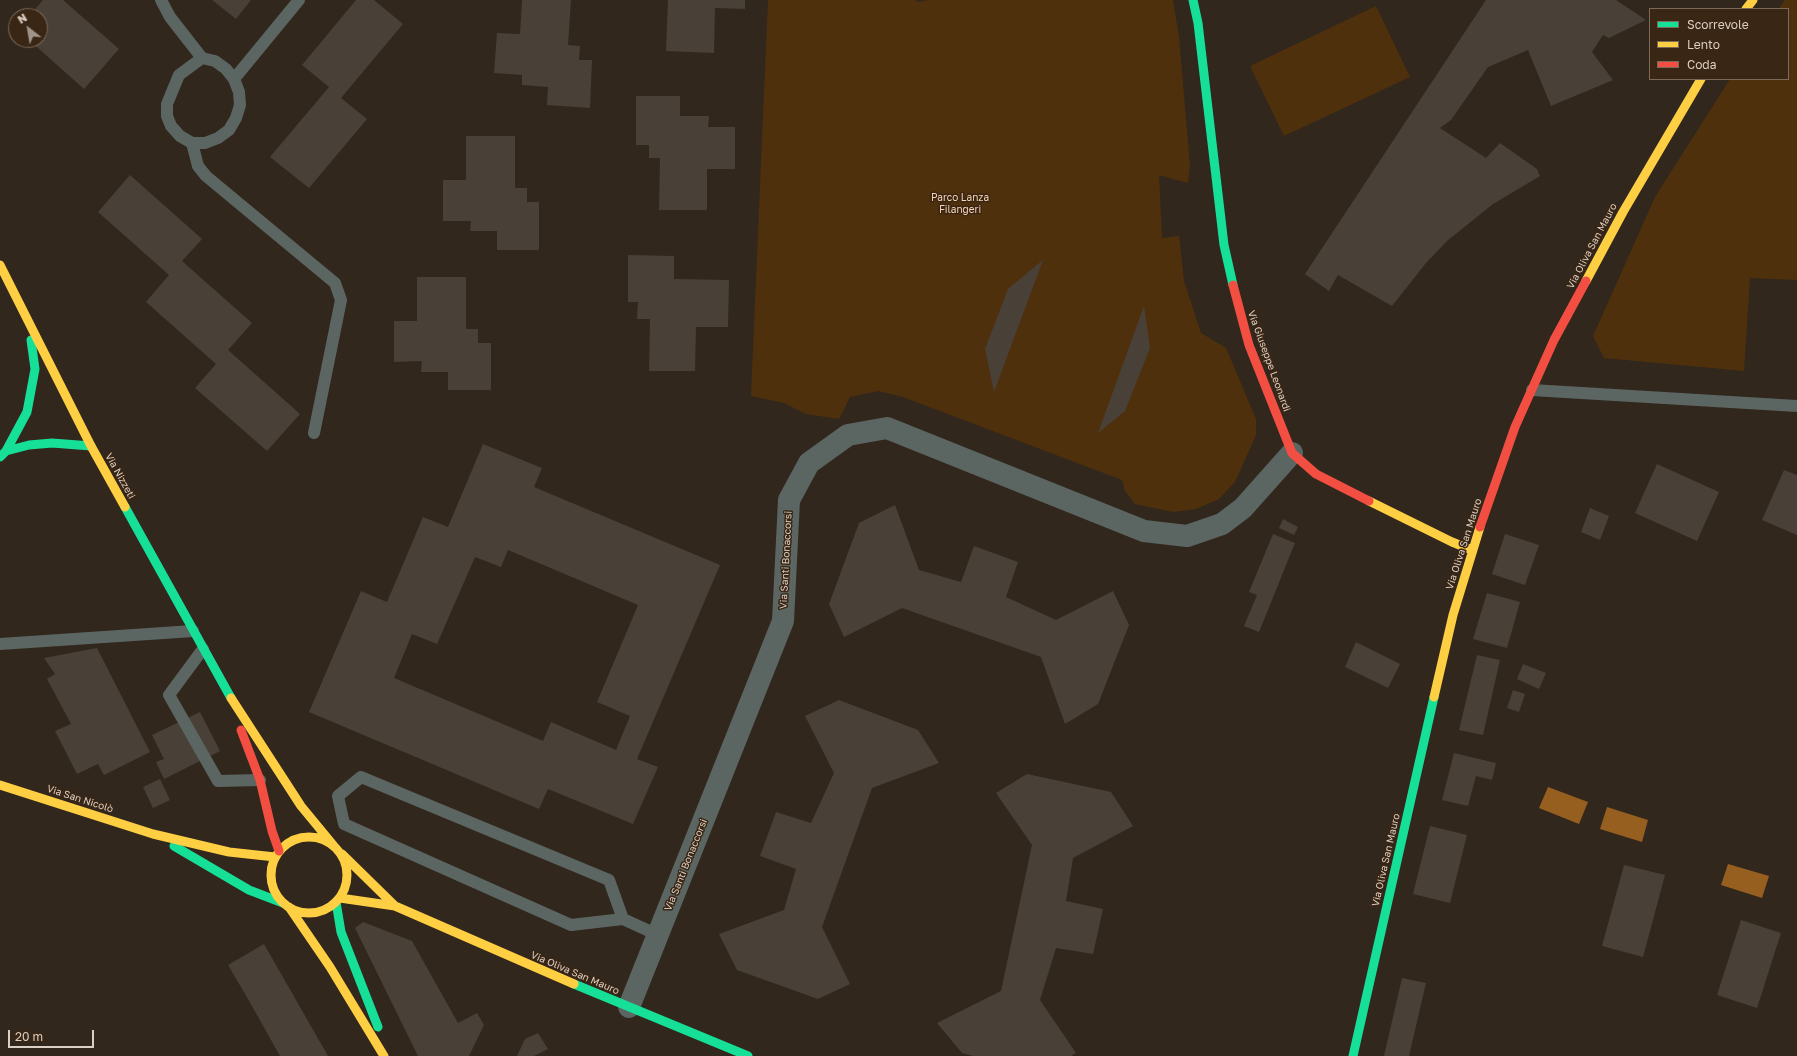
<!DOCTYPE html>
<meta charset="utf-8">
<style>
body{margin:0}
#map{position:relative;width:1797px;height:1056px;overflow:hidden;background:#32271c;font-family:"Golos Text",sans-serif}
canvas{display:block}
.legend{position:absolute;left:1649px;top:8px;width:140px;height:72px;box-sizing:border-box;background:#3a2614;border:1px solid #7b6a5a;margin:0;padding:5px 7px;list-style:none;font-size:12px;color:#dccfc4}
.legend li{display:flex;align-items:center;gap:8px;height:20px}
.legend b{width:20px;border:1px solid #7b6a5a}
.north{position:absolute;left:8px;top:8px;width:40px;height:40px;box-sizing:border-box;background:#3a2614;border:1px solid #7b6a5a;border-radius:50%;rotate:329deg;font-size:11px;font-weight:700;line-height:16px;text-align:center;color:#dccfc4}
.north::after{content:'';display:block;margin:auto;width:14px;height:18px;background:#a09489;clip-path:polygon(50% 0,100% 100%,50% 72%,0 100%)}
.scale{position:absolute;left:8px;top:1030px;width:86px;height:18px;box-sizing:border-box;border:2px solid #dccfc4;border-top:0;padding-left:5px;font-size:12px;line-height:14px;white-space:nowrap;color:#dccfc4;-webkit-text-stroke:3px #3a2614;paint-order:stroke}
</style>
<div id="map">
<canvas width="1797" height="1056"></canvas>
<ul class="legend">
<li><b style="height:5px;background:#16e098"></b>Scorrevole</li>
<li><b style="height:5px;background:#ffcf43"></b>Lento</li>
<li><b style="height:5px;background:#f24e42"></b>Coda</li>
</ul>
<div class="north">N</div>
<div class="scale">20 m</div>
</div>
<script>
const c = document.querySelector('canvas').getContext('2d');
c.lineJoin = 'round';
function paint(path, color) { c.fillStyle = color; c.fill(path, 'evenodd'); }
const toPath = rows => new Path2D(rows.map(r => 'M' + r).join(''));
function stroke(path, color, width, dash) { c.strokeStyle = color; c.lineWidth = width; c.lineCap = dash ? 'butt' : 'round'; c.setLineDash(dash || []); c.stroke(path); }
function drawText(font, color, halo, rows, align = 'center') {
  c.font = font + ' "Golos Text",sans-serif'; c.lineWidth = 3; c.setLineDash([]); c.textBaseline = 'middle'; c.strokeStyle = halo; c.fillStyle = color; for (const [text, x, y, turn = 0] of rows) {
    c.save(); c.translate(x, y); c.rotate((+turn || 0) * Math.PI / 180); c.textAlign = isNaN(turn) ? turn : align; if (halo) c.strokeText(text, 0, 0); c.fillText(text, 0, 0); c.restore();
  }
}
const green = toPath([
 [768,0,914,0,919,2,928,0,1173,0,1179,37,1190,166,1188,183,1159,175,1162,238,1179,236,1184,281,1201,333,1226,348,1256,419,1256,435,1235,482,1219,499,1196,509,1173,512,1135,504,1125,491,1122,480,903,397,878,391,850,397,839,419,806,414,784,403,751,396],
 [1785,0,1797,0,1797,280,1750,278,1744,371,1604,358,1593,336,1655,197,1730,79,1788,79,1788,9,1779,9],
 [1376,6,1410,77,1284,136,1250,66]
]);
const water = toPath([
 [1548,787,1588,802,1579,824,1539,808],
 [1607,807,1648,820,1642,842,1600,829],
 [1728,864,1769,876,1762,898,1721,885]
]);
const building = toPath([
 [43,0,63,0,119,49,84,89,29,40,40,40,40,16,29,16],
 [212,0,251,0,236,19],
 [356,0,374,0,403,24,341,98,367,119,309,188,270,157,329,87,302,65],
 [522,0,571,0,568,45,580,46,579,60,592,60,590,108,547,105,548,87,522,85,522,75,494,73,497,33,520,34],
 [668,0,745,0,745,9,715,8,714,53,666,51],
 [1486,0,1616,0,1646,20,1609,38,1603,35,1592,52,1613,80,1551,106,1528,50,1488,67,1451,120,1440,128,1486,158,1500,143,1537,169,1540,176,1493,204,1447,241,1426,263,1392,306,1338,275,1329,291,1305,274],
 [636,96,680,96,680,116,709,116,708,127,735,127,735,169,707,169,707,210,659,210,660,158,649,158,649,145,636,145],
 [466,136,515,136,515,188,527,188,527,202,539,202,539,250,497,250,497,231,470,231,471,221,443,221,443,180,466,180],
 [130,175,202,239,182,261,252,323,228,350,300,414,267,451,195,388,216,364,146,302,169,275,98,212],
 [628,255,674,256,674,279,729,280,728,327,696,327,695,371,649,371,650,319,637,319,638,302,628,302],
 [1043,260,994,392,985,349,1008,289],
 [417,277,466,277,466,329,478,329,478,343,491,343,491,390,448,390,448,372,421,372,422,361,394,362,394,321,417,321],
 [1144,306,1150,348,1125,411,1098,433],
 [483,444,542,468,534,487,720,565,637,759,658,767,633,824,548,789,539,809,309,712,361,591,387,602,423,517,448,527],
 [508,550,638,605,597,702,630,716,616,750,551,722,543,741,394,678,412,634,437,644,475,557,501,567],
 [1657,464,1719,492,1697,541,1635,513],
 [1784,470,1797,475,1797,535,1762,520],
 [895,505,919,570,961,582,974,546,1018,562,1006,597,1056,620,1113,591,1129,625,1098,704,1065,724,1041,657,902,608,844,637,829,604,859,523],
 [1590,508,1609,516,1600,540,1581,532],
 [1283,519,1298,527,1294,535,1279,528],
 [1273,534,1295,543,1259,632,1244,626,1257,595,1249,592],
 [1505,534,1539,545,1525,585,1492,574],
 [1487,593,1520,602,1507,648,1473,639],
 [1356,642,1400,664,1388,688,1345,667],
 [97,648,150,752,104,775,98,764,77,774,55,731,71,724,47,679,55,674,44,658],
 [1477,655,1500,660,1483,735,1459,730],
 [1523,664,1546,673,1539,689,1517,679],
 [1513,690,1525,694,1519,712,1507,708],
 [839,700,918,730,939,763,872,788,822,927,850,984,818,999,737,970,719,934,784,910,796,869,760,856,776,812,811,823,834,773,805,716],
 [200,712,220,751,164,779,156,762,164,759,152,735],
 [1454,753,1496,763,1492,780,1476,776,1468,806,1442,800],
 [1027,774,1111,792,1133,826,1073,858,1066,901,1103,909,1093,954,1056,948,1040,1000,1076,1053,1071,1056,973,1056,962,1053,937,1023,1001,991,1032,845,996,793],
 [160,779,170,800,153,808,143,787],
 [1430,826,1467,835,1450,903,1413,894],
 [1624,865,1665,875,1643,957,1602,946],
 [1741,920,1781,933,1757,1008,1717,995],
 [363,922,412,941,458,1023,477,1013,484,1025,469,1056,418,1056,355,928],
 [264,944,328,1056,280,1056,248,999,228,965],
 [1402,978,1426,983,1409,1056,1384,1056],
 [538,1033,548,1049,534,1056,517,1056,525,1039]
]);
const lane = toPath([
 [161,0,170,17,202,58,215,61,226,69,234,79,239,92,240,105,236,118,229,130,218,138,205,143,192,143,180,136,171,126,167,116,167,104,179,75,202,58],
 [234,79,299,0],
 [192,143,198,166,206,176,335,283,341,300,314,433],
 [1532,390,1797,406],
 [0,644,193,631],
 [203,649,169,695,218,781,260,780],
 [623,919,609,880,361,777,338,796,344,824,571,925,623,919,658,935]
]);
const street = toPath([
 [629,1007,783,621,789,500,809,463,848,435,887,428,1144,531,1187,536,1222,524,1243,508,1292,453]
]);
const fast = toPath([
 [1193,0,1198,23,1224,245,1233,285],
 [6,451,27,412,35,369,31,340],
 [0,457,6,451,29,445,52,443,91,446],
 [125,507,231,698],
 [174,846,249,890,283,903],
 [336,902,341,932,378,1027],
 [574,984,748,1056],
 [1353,1056,1434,697]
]);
const slow = toPath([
 [1746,9,1753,0],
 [0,265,91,446,125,507],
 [1586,281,1623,212,1701,79],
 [1369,501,1452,542,1472,550],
 [1434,697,1453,615,1480,527],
 [231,698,301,806,334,846],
 [0,785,153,834,229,852,275,857],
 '271 875a38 38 0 1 1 76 0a38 38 0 1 1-76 0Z',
 [342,854,395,906],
 [340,898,395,906,574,984],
 [289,907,330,967,384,1056]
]);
const jam = toPath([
 [1233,285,1249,345,1292,453,1316,474,1369,501],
 [1480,527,1515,427,1554,340,1586,281],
 [241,730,260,780,272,831,279,851]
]);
const parkNames = [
 ["Parco Lanza",960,198],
 ["Filangeri",960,210]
];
const streetNames = [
 ["Via Oliva San Mauro",1592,246,-62],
 ["Via Giuseppe Leonardi",1269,361,70],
 ["Via Nizzeti",120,476,61],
 ["Via Oliva San Mauro",1464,544,-72],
 ["Via Santi Bonaccorsi",786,560,-87],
 ["Via San Nicolò",80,799,18],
 ["Via Oliva San Mauro",1386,860,-77],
 ["Via Santi Bonaccorsi",686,865,-68],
 ["Via Oliva San Mauro",575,973,23]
];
paint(green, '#4f300d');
paint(water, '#965e1f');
paint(building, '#494037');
stroke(lane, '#5b6663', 12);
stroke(street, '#5b6663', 22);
stroke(fast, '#16e098', 9);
stroke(slow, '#ffcf43', 9);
stroke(jam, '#f24e42', 9);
drawText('10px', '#f7d4b5', '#3a2614', parkNames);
drawText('10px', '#dccfc4', '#3a2614', streetNames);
</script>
